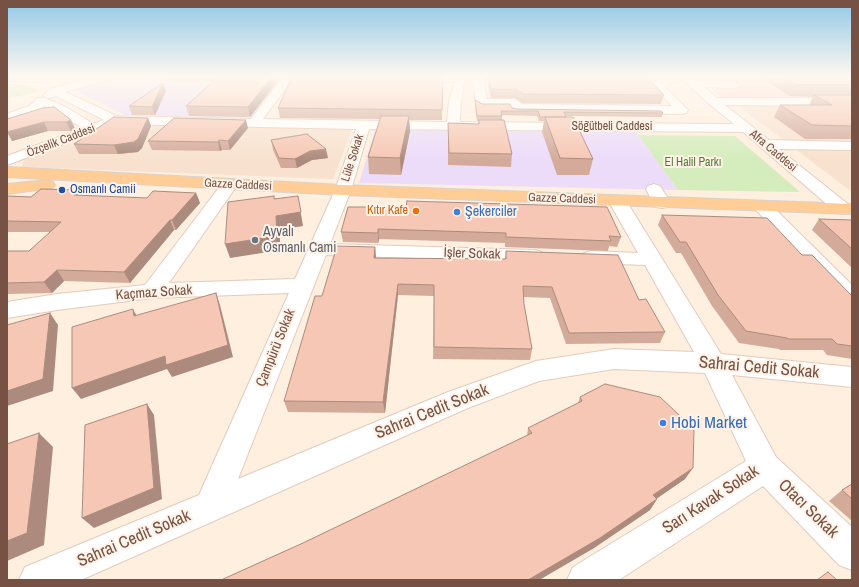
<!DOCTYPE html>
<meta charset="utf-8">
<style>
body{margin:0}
#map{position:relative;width:859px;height:587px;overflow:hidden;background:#feefde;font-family:"Archivo Narrow",sans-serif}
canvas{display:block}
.frame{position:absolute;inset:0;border:8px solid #765144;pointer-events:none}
</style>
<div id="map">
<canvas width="859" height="587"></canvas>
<div class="frame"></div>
</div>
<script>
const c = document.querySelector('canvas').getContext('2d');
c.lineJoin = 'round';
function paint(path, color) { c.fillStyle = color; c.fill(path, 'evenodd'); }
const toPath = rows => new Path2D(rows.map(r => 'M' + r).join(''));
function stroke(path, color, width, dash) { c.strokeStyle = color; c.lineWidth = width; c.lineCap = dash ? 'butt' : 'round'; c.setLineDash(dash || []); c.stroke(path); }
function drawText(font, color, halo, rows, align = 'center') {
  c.font = font + ' "Archivo Narrow",sans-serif'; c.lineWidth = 4; c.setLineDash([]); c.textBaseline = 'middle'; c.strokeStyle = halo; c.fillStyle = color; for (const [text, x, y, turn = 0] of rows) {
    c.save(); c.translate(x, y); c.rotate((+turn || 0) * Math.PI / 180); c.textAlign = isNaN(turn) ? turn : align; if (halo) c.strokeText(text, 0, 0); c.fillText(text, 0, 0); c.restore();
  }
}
const residential = toPath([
 [733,102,852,103,852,192],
 [120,126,184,126,352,129,333,179,22,167,24,158]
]);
const commercial = toPath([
 [696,77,852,77,852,103,727,102]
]);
const education = toPath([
 [112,79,281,81,252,118,125,115,74,90],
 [376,127,635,131,678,190,359,183]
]);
const green = toPath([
 [7,84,24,85,38,89,37,92,7,99],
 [638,135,735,136,800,192,678,190]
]);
const minor = toPath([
 [7,77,53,77,54,79,49,82,7,81,7,77],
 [92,77,110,77,109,79,65,92,117,116,251,119,283,77,294,77,263,119,447,122,449,101,455,82,412,82,408,81,407,79,408,77,465,77,461,101,460,122,734,124,708,103,680,77,692,77,696,81,736,82,741,85,736,88,704,87,717,98,852,98,852,106,725,105,769,140,852,142,852,150,779,149,849,205,852,209,849,213,843,214,837,213,743,132,369,129,351,190,330,244,535,250,542,252,545,256,542,260,535,262,326,255,238,479,448,392,536,361,614,349,694,352,645,265,591,263,584,261,581,257,584,253,591,251,638,253,609,202,612,198,618,197,624,198,627,202,721,354,852,367,852,387,732,375,776,457,852,527,852,570,839,565,763,486,619,580,567,580,573,567,746,461,705,373,614,369,539,381,468,408,81,580,19,580,25,567,199,495,289,293,152,298,57,310,7,318,7,302,57,294,145,285,224,181,230,179,236,181,238,184,169,283,295,279,335,190,356,129,117,124,7,165,7,156,83,128,44,106,39,111,7,122,7,114,31,105,37,98,45,98,64,106,89,121,90,125,104,120,56,96,49,98,45,97,43,95,51,89,92,77],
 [473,77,483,77,487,99,515,99,519,101,521,104,672,106,651,84,652,82,657,81,654,77,665,77,670,84,665,87,688,110,686,113,682,114,516,112,512,111,510,107,482,107,478,105,476,103,473,77],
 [654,184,660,186,662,189,671,203,668,207,662,208,656,207,653,203,646,189,648,186,654,184],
 [762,201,768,202,852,285,852,305,844,303,756,210,753,206,756,202,762,201]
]);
const major = toPath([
 [7,167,343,185,852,204,852,214,343,195,7,177,7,167],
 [47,180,53,182,55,185,53,188,7,194,7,184,47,180]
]);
const wall = toPath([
 [168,77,281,77,250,117,189,116,186,106,214,81,170,81],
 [443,77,442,120,409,120,410,131,401,175,369,174,368,157,380,119,280,118,278,108],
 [486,77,646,77,664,95,661,104,522,103,515,98,491,98],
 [760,77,852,77,852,139,805,139,774,117,780,105,809,105,813,97,790,96],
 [163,83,166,91,155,115,132,115,129,106],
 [475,100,482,104,517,109,663,113,662,117,566,116,593,159,589,175,557,175,542,132,544,121,539,121,537,116,502,115,502,120,512,154,511,167,448,165,448,123,478,124,479,121,477,121,475,105],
 [148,118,151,126,142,148,138,152,118,154,79,154,74,144],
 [7,119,71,120,75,129,71,131,48,131,12,141],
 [248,128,230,150,222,150,220,151,152,150,148,141],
 [271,140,328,158,312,160,297,168,281,168,273,150],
 [196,193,200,203,176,230,174,230,130,283,64,281,52,293,7,294,7,251,29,251,50,232,7,232,7,196,31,197,83,196,147,198],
 [348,207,621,237,617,247,609,246,608,251,505,247,505,243,379,239,378,243,343,242,341,232],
 [662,215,802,255,852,296,852,359,827,355,823,350,780,350,779,349,739,343,712,306,681,253,676,253,658,225],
 [819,219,852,220,852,268,812,230],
 [375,247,376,258,505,259,506,251,639,300,665,332,660,343,566,344,550,298,523,297,524,304,532,349,530,360,433,359,434,296,398,295,385,413,288,412,284,401,322,296],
 [580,397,685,479,656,499,657,499,650,510,594,548,539,580,221,580,303,543,527,436,528,428,578,403],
 [852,484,852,521,829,501,842,490]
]);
const shadedWall = toPath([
 [272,77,281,77,250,117,248,107],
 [163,83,166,91,155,115,152,107],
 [409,116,410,131,401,175,400,158],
 [148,118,151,126,142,148,138,152,118,154,114,145],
 [71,120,75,129,71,131,66,122],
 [246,120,248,128,230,150,228,141],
 [44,122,48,131,12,141,7,132],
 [219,140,222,150,220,151,218,142],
 [326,149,328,158,312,160,297,168,295,159,310,151],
 [80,190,85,200,74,195],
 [196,193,200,203,176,230,172,220],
 [298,196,303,226,279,230,281,250,230,258,225,244,276,216],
 [170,220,174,230,130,283,124,272],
 [378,229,379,239,378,243],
 [375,247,376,258,374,258],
 [57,270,64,281,52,293,44,282],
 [398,284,398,295,385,413,383,402],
 [216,293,220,305,233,357,172,377,167,369,81,399,72,388],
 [133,309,139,320,134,316],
 [50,313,58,325,53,391,7,406,7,391],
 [147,404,154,415,162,499,94,528,82,518],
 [39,433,53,447,44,545,7,561,7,541],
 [693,468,685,479,646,506,653,495],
 [657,499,650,510,594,548,539,580,528,580]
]);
const building = toPath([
 [218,77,272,77,248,107,186,106,218,77],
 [292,77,443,77,442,110,278,108,292,77],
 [489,77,646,77,664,95,523,94,516,89,491,89,489,77],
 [784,77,852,77,852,85,796,85,784,77],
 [163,83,152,107,129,106,163,83],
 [814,95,852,95,852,126,812,125,780,105,832,105,814,95],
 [475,100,482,104,510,104,512,108,517,109,661,111,663,113,564,112,566,117,540,117,538,111,501,111,502,116,477,116,475,100],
 [54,107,71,120,66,122,44,122,7,132,7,119,43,108,54,107],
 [381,116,409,116,400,158,368,157,381,116],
 [114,117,148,118,138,139,134,142,114,145,74,144,114,117],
 [545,117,573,117,593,159,560,158,545,117],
 [174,118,246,120,228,141,219,140,218,142,148,141,174,118],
 [479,120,504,120,512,154,449,153,448,123,479,124,479,120],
 [307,134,326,149,310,151,295,159,279,158,271,140,307,134],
 [41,189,80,190,74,195,147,198,153,191,196,193,172,220,170,220,124,272,57,270,44,282,7,283,7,251,29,251,61,222,7,221,7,196,31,197,41,189],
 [274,196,274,199,298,196,301,212,276,216,277,236,225,244,228,202,274,196],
 [407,201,607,207,621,237,609,236,611,241,506,237,506,233,378,229,378,233,341,232,348,207,406,207,407,201],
 [662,215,767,218,802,255,812,255,852,296,852,346,837,344,832,339,788,339,787,338,746,331,718,295,686,242,680,242,662,215],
 [819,219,852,220,852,249,819,219],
 [337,246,375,247,374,258,506,259,506,251,618,255,639,300,646,299,665,332,569,333,552,287,523,286,524,304,532,349,434,347,434,285,398,284,383,402,284,401,315,296,322,296,337,246],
 [216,293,228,345,166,365,165,356,72,388,72,327,133,309,134,316,216,293],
 [50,313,43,379,7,391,7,325,50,313],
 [605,384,660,397,694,429,693,468,653,495,657,499,600,538,528,580,221,580,303,543,532,433,528,428,582,401,580,397,605,384],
 [147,404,154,488,82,518,85,425,147,404],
 [39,433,27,533,7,541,7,444,39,433],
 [852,484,852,499,842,490,852,484],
 [828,572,837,580,817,580,828,572]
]);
const markers = [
 [62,190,4,"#1a4fb4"],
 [416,211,4,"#e8710a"],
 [457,212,4,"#3f7fe0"],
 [255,240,4,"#6b7280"],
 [663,423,4,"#3f7fe0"]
];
const farStreetnames = [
 ["Söğütbeli Caddesi",612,127],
 ["Özçelik Caddesi",61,141,-21],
 ["Afra Caddesi",773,151,40],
 ["Lüle Sokak",353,158,-72],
 ["Gazze Caddesi",238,185,3],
 ["Gazze Caddesi",562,199,2]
];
const farParknames = [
 ["El Halil Parkı",693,163]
];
const farTransitnames = [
 ["Osmanlı Camii",70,190]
];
const farFoodnames = [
 ["Kıtır Kafe",408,211]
];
const shopNames = [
 ["Şekerciler",465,212]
];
const worshipNames = [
 ["Ayvalı",263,232],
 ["Osmanlı Cami",263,248]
];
const streetNames = [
 ["İşler Sokak",472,254,2],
 ["Kaçmaz Sokak",154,293,-4],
 ["Çampürü Sokak",276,348,-68]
];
const nearStreetnames = [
 ["Sahrai Cedit Sokak",759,368,5],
 ["Sahrai Cedit Sokak",432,412,-22],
 ["Sarı Kavak Sokak",711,500,-33],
 ["Otacı Sokak",808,509,44],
 ["Sahrai Cedit Sokak",134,539,-23]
];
const nearShopnames = [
 ["Hobi Market",671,423]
];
paint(residential, '#f8e2cf');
paint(commercial, '#ffdbd2');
paint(education, '#ecdcfa');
paint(green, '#d5ecbc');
stroke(minor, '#e5cbbd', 2);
stroke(major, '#dbd2ce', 2);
paint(minor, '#fff');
paint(major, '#ffcd95');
paint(wall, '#d4ab9b');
paint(shadedWall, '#ac8b7e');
paint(building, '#f6c7b4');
stroke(building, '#ac8b7e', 1);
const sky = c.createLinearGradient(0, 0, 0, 160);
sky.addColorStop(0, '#92c8e8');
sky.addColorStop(0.48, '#fff8f0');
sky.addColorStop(1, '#fff8f000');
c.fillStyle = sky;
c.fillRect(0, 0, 859, 160);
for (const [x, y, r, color] of markers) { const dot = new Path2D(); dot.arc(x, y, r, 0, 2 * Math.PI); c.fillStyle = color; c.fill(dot); stroke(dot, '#fff3e7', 1.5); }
drawText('12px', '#765144', '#fff3e7', farStreetnames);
drawText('12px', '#527839', '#fff3e7', farParknames);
drawText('12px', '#164399', '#fff3e7', farTransitnames, 'left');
drawText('12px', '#c56008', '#fff3e7', farFoodnames, 'right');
drawText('14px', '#366cbe', '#fff3e7', shopNames, 'left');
drawText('14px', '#5b616d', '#fff3e7', worshipNames, 'left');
drawText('14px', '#765144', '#fff3e7', streetNames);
drawText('17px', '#765144', '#fff3e7', nearStreetnames);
drawText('17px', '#366cbe', '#fff3e7', nearShopnames, 'left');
</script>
